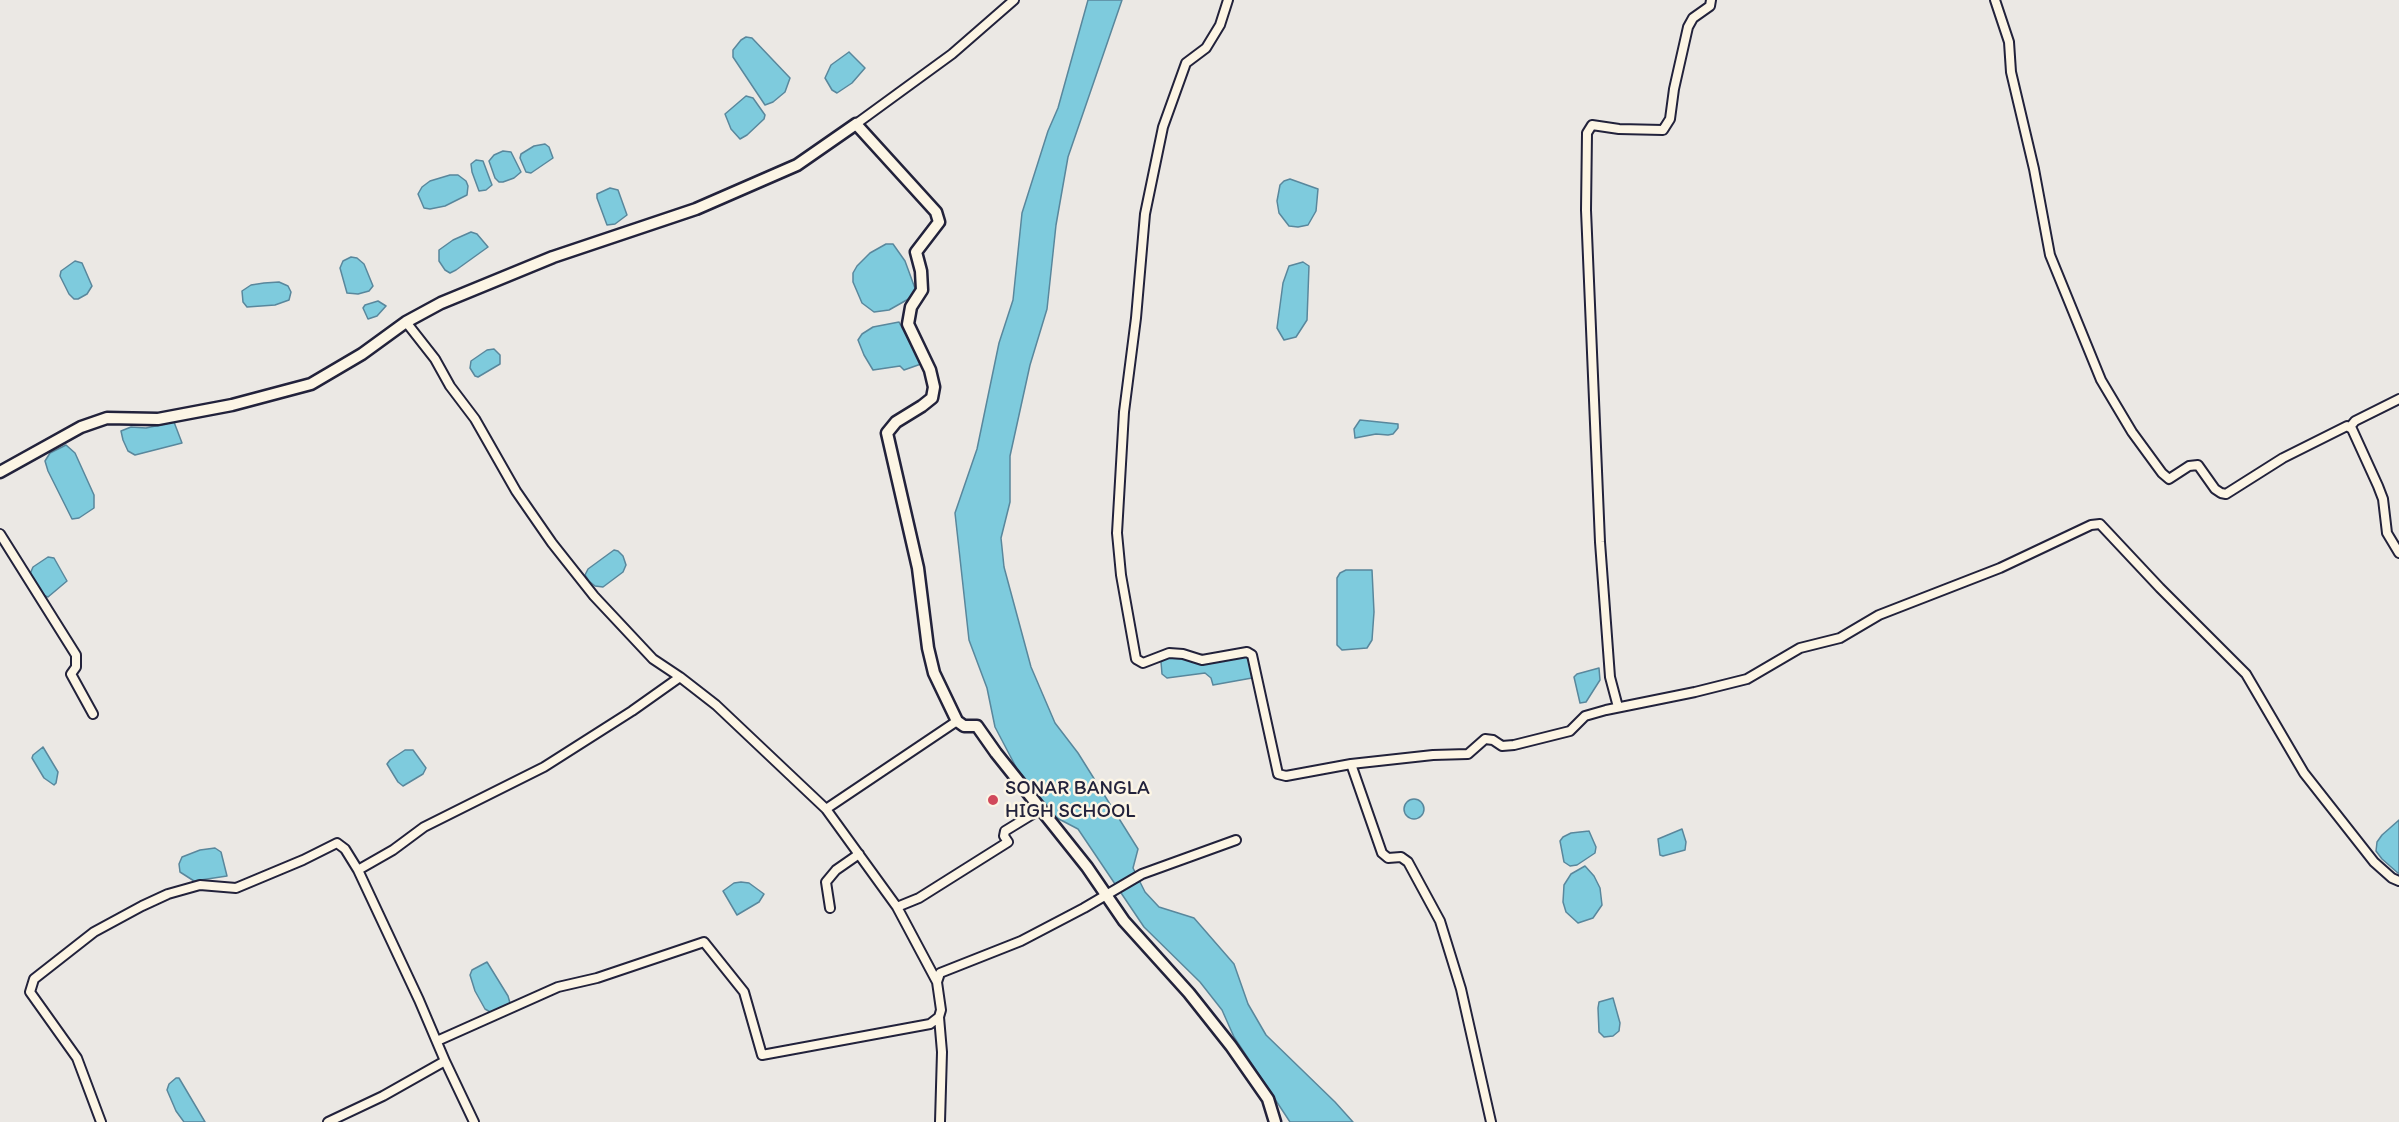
<!DOCTYPE html>
<style>
body{margin:0}
canvas{display:block;background:#ebe8e4}
</style>
<canvas width="2399" height="1122"></canvas>
<script>
const c = document.querySelector('canvas').getContext('2d');
c.lineJoin = 'round';
function paint(path, color) { c.fillStyle = color; c.fill(path, 'evenodd'); }
const toPath = rows => new Path2D(rows.map(r => 'M' + r).join(''));
function stroke(path, color, width, dash) { c.strokeStyle = color; c.lineWidth = width; c.lineCap = dash ? 'butt' : 'round'; c.setLineDash(dash || []); c.stroke(path); }
function drawText(font, color, halo, rows, align = 'center') {
  c.font = font + ' Itim,sans-serif'; c.lineWidth = 5; c.setLineDash([]); c.textBaseline = 'middle'; c.strokeStyle = halo; c.fillStyle = color; for (const [text, x, y, turn = 0] of rows) {
    c.save(); c.translate(x, y); c.rotate((+turn || 0) * Math.PI / 180); c.textAlign = isNaN(turn) ? turn : align; if (halo) c.strokeText(text, 0, 0); c.fillText(text, 0, 0); c.restore();
  }
}
const water = toPath([
 [1088,0,1122,0,1068,157,1056,225,1047,309,1030,365,1010,456,1010,502,1001,538,1004,567,1031,667,1055,723,1078,753,1138,849,1133,868,1145,892,1159,907,1194,918,1234,964,1248,1004,1266,1035,1335,1102,1353,1122,1290,1122,1234,1037,1222,1010,1200,982,1144,927,1078,829,1055,817,1017,769,995,727,987,688,969,640,955,513,977,449,999,343,1013,300,1022,213,1048,131,1058,108,1088,0],
 [746,37,752,38,790,78,785,92,773,102,765,105,733,57,733,50,741,40,746,37],
 [849,52,865,68,852,83,837,93,832,90,825,78,831,65,849,52],
 [746,96,753,98,765,115,764,119,747,135,740,139,731,129,725,114,746,96],
 [545,144,549,147,553,158,531,173,526,172,520,158,521,154,534,146,545,144],
 [503,151,511,152,521,172,514,178,503,182,499,182,495,178,489,161,494,155,503,151],
 [476,160,483,161,492,185,486,190,479,191,472,172,471,164,476,160],
 [450,175,458,175,466,181,468,186,467,195,445,206,430,209,424,208,418,194,422,187,430,181,450,175],
 [1290,179,1318,189,1316,211,1308,225,1298,227,1289,226,1279,213,1277,201,1280,185,1284,181,1290,179],
 [610,188,618,190,627,215,615,224,607,225,597,198,597,194,610,188],
 [471,232,477,234,488,247,456,270,450,273,445,270,439,261,439,250,453,240,471,232],
 [886,244,893,244,905,261,916,291,912,297,889,310,874,312,862,303,853,282,853,273,857,266,870,253,886,244],
 [351,257,357,258,364,264,373,286,369,291,358,294,347,293,340,268,343,261,351,257],
 [75,261,82,263,92,286,87,294,78,299,74,299,69,294,60,276,61,271,75,261],
 [1303,262,1309,266,1307,320,1296,337,1284,340,1277,328,1283,283,1289,266,1303,262],
 [264,283,279,282,288,286,291,292,289,300,275,305,247,307,243,302,242,291,251,285,264,283],
 [378,301,386,306,377,316,368,319,363,308,365,305,378,301],
 [899,322,921,364,904,370,900,366,873,370,864,355,858,340,862,334,873,327,899,322],
 [494,349,500,355,500,364,478,377,475,376,470,368,471,361,487,350,494,349],
 [1360,420,1398,424,1398,428,1393,434,1388,435,1376,434,1355,438,1354,429,1360,420],
 [174,422,182,443,135,455,128,451,123,440,121,431,131,427,146,428,174,422],
 [66,445,75,453,94,495,94,508,79,518,72,519,48,471,45,461,50,453,66,445],
 [614,550,618,551,623,556,626,565,623,572,603,587,595,586,589,581,585,575,588,569,614,550],
 [48,557,54,558,67,581,48,597,43,595,30,574,33,567,48,557],
 [1346,570,1372,570,1374,612,1372,640,1367,648,1342,650,1337,645,1337,578,1340,573,1346,570],
 [1176,656,1200,662,1245,656,1248,657,1252,678,1213,685,1211,678,1205,673,1167,678,1162,674,1161,662,1168,657,1176,656],
 [1599,668,1600,680,1586,702,1580,703,1574,677,1577,674,1599,668],
 [43,747,58,772,56,783,54,785,44,778,32,758,33,755,43,747],
 [405,750,413,750,426,768,423,774,403,786,398,782,387,764,390,760,405,750],
 '1404 809a10 10 0 1 1 20 0a10 10 0 1 1-20 0Z',
 [2399,820,2399,874,2382,859,2376,851,2377,842,2382,835,2399,820],
 [1682,829,1686,842,1685,850,1663,856,1660,855,1658,839,1682,829],
 [1589,831,1596,847,1595,853,1577,865,1570,866,1564,862,1560,841,1563,837,1571,833,1589,831],
 [215,848,221,852,227,876,194,881,180,872,179,864,182,857,200,850,215,848],
 [1585,866,1594,876,1600,888,1602,905,1593,918,1578,923,1566,912,1563,902,1564,885,1571,874,1585,866],
 [741,882,749,883,764,894,759,902,737,915,723,891,734,883,741,882],
 [487,962,508,996,510,1003,507,1009,492,1013,485,1009,475,991,470,975,472,970,487,962],
 [1613,998,1620,1023,1619,1031,1613,1036,1604,1037,1599,1032,1598,1008,1599,1002,1613,998],
 [176,1078,179,1078,205,1122,184,1122,176,1111,167,1090,169,1084,176,1078]
]);
const street = toPath([
 [1228,0,1220,25,1206,48,1186,63,1163,127,1145,214,1136,318,1124,412,1117,533,1121,575,1136,659,1143,663,1169,653,1183,654,1202,660,1247,652,1252,655,1278,774,1286,776,1351,764,1433,755,1468,754,1485,739,1493,740,1502,746,1514,745,1570,731,1585,716,1606,710,1695,692,1747,679,1800,648,1840,638,1879,615,2000,568,2091,525,2100,524,2160,588,2246,674,2304,773,2374,862,2392,878,2399,881],
 [1995,0,2009,42,2011,72,2034,169,2050,255,2101,380,2132,432,2162,473,2169,479,2189,466,2198,465,2215,489,2221,493,2226,494,2283,458,2347,426,2352,429,2378,486,2383,499,2387,533,2399,553],
 [856,124,952,54,1014,0],
 [406,322,435,359,450,386,475,419,516,491,552,543,594,596,653,659,680,677],
 [2350,427,2355,421,2399,399],
 [0,534,76,655,76,667,71,674,93,714],
 [1618,707,1610,677,1600,542,1586,210,1587,133,1592,125,1619,129,1663,130,1670,119,1674,89,1688,27,1693,18,1710,6,1711,0],
 [1351,764,1382,853,1388,858,1401,857,1408,862,1440,921,1461,989,1491,1122],
 [826,809,897,907,919,898,1008,842,1004,836,1005,831,1041,809],
 [897,907,937,982],
 [830,908,826,882,836,870,859,854],
 [939,1017,942,1052,940,1122],
 [437,1041,558,987,597,978,704,942,744,992,762,1055,930,1024,939,1017,941,1010,937,982,940,973,1021,941,1084,908,1142,874,1236,840],
 [445,1061,474,1122],
 [101,1122,77,1058,30,992,34,979,94,932,142,906,168,894,200,885,236,888,303,860,337,843,345,849,358,870],
 [328,1122,383,1096,445,1061,419,1000,358,870,393,850,424,827,544,767,632,711,680,677,716,705,826,809,957,721]
]);
const secondary = toPath([
 [0,472,81,427,107,418,158,419,232,405,311,384,362,354,406,322,441,303,553,257,696,209,797,165,856,124,936,212,939,222,916,252,921,271,922,290,911,307,908,324,930,370,934,387,932,398,922,406,896,422,887,433,918,568,928,648,934,673,957,721,964,726,977,726,996,753,1087,867,1124,921,1189,993,1231,1046,1268,1099,1275,1122]
]);
const markers = [
 [993,800,6,"#d1495b"]
];
const poiNames = [
 ["SONAR BANGLA",1005,789],
 ["HIGH SCHOOL",1005,812]
];
paint(water, '#7ecbdd');
stroke(water, '#59879c', 1.5);
stroke(street, '#22223b', 12);
stroke(secondary, '#22223b', 15);
stroke(street, '#fcf5e5', 8);
stroke(secondary, '#fcf5e5', 10);
for (const [x, y, r, color] of markers) { const dot = new Path2D(); dot.arc(x, y, r, 0, 2 * Math.PI); c.fillStyle = color; c.fill(dot); stroke(dot, '#fcf5e5', 2); }
drawText('20px', '#22223b', '#fcf5e5', poiNames, 'left');
</script>
